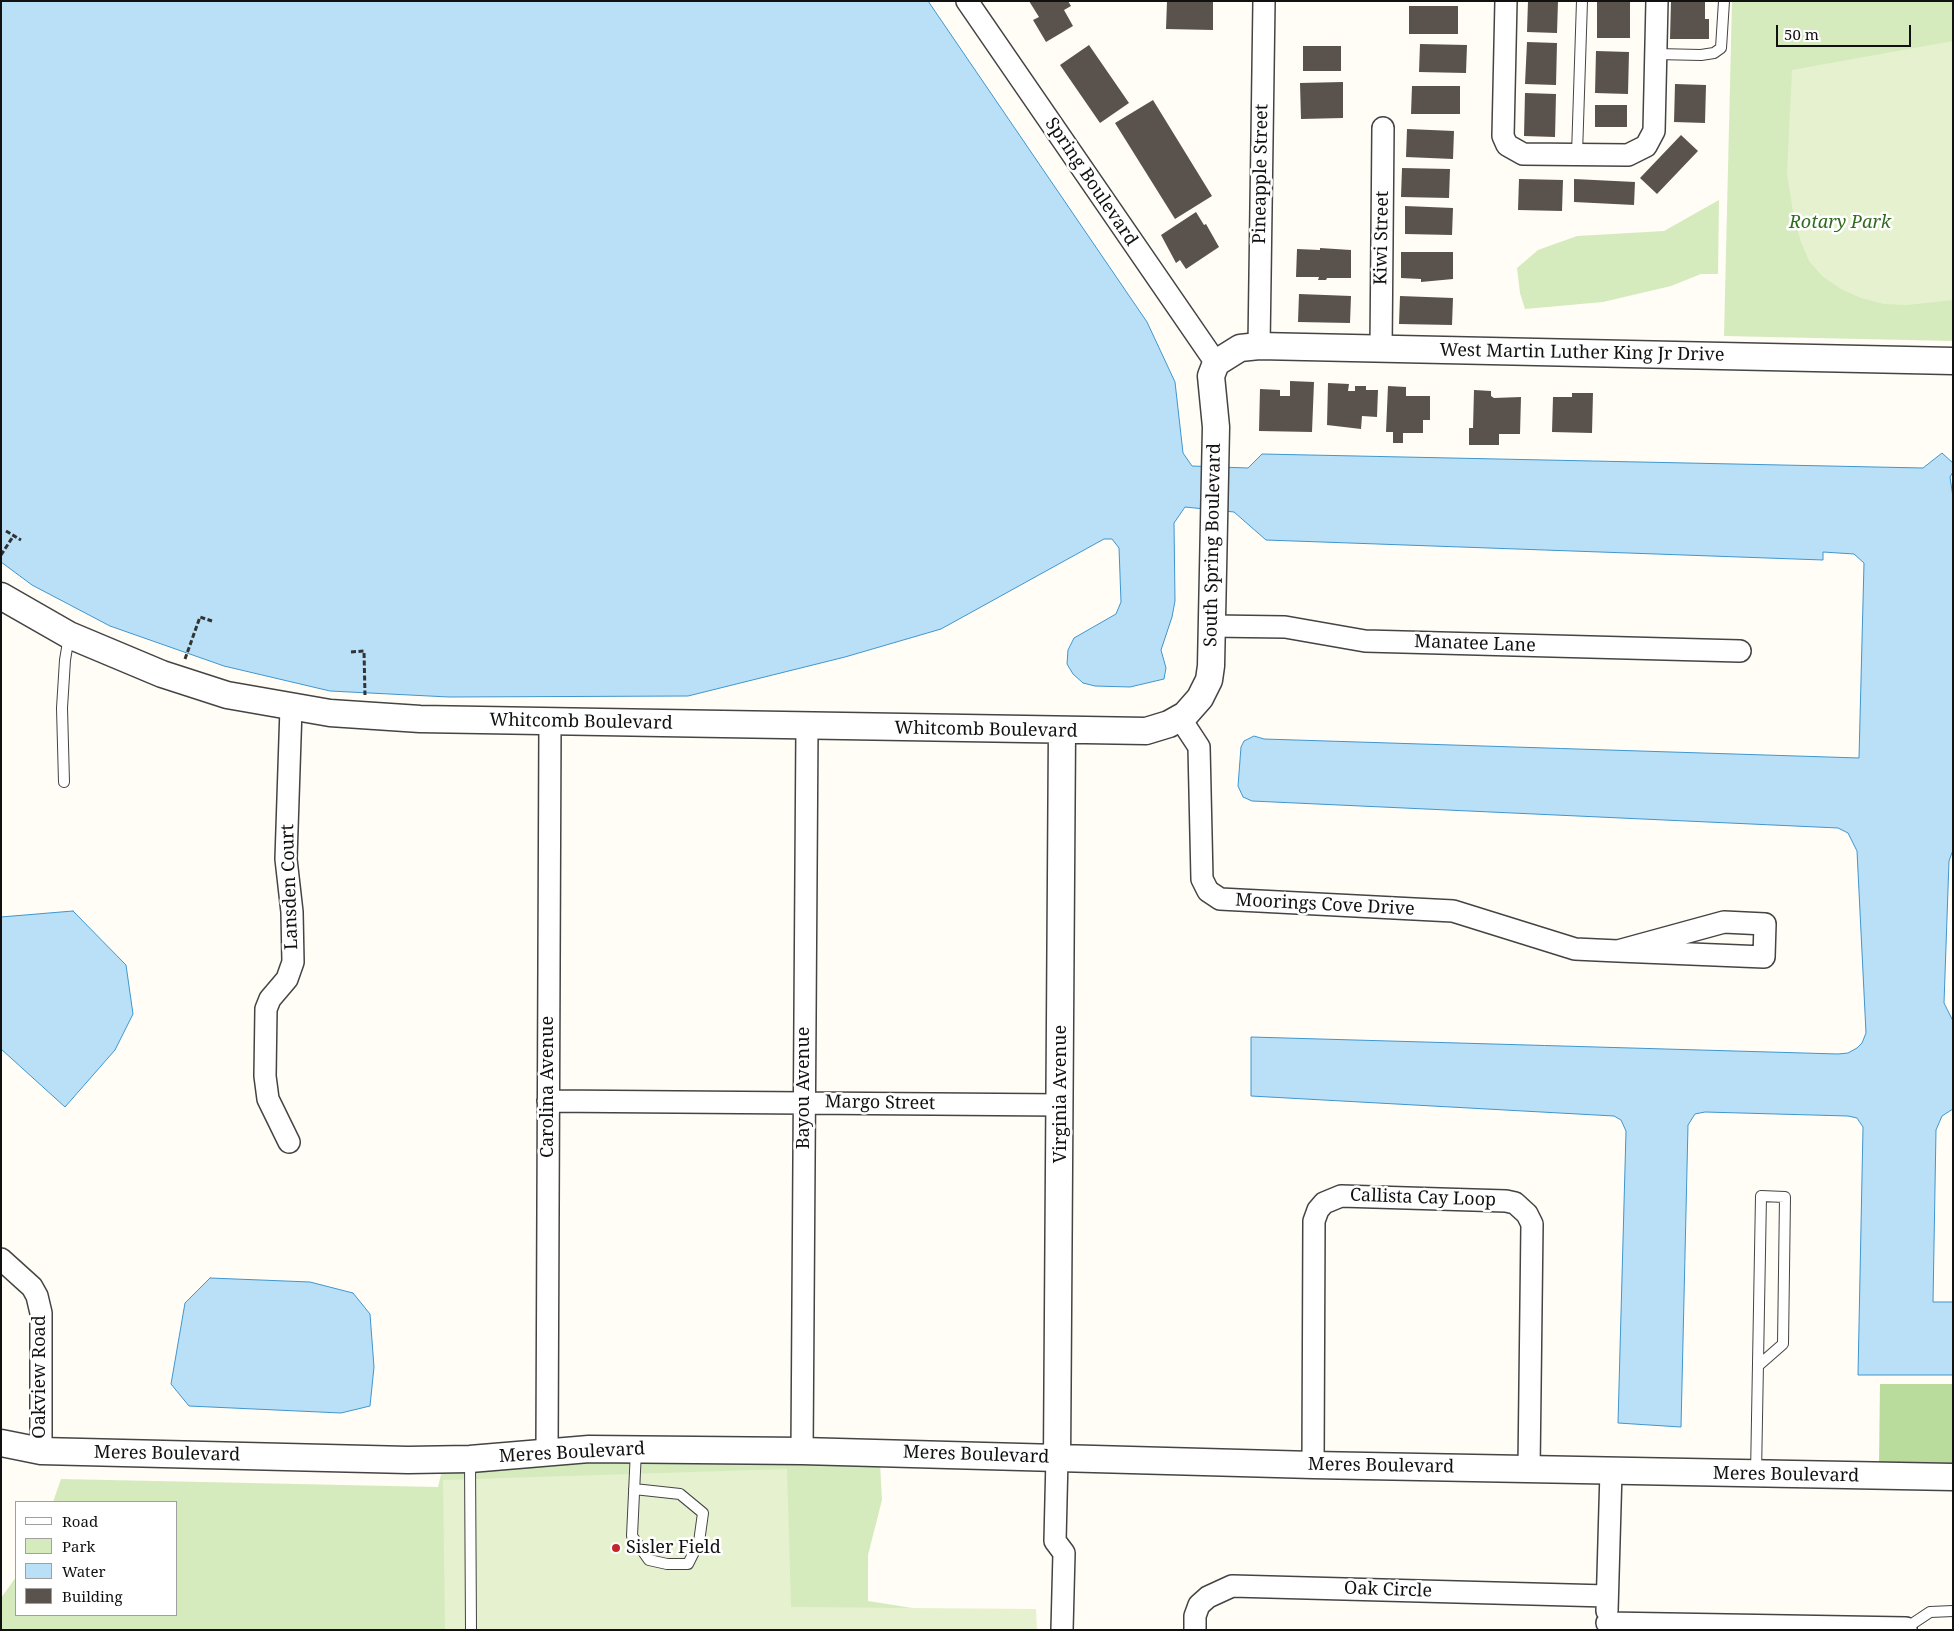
<!DOCTYPE html>
<style>
body{margin:0}
#map{position:relative;width:1954px;height:1631px;overflow:hidden;background:#fffdf5;font-family:"Noto Serif",serif}
canvas{display:block}
.frame{position:absolute;inset:0;border:2px solid #111;pointer-events:none}
.legend{position:absolute;left:15px;top:1501px;width:162px;height:115px;box-sizing:border-box;background:#fff;border:1px solid #a0a0a0;margin:0;padding:6px 9px;list-style:none;font-size:15px;color:#111}
.legend li{display:flex;align-items:center;gap:10px;height:25px}
.legend b{width:25px;border:1px solid #a0a0a0}
.scale{position:absolute;left:1776px;top:25px;width:135px;height:22px;box-sizing:border-box;border:2px solid #111;border-top:0;padding-left:6px;font-size:15px;line-height:18px;white-space:nowrap;color:#111;-webkit-text-stroke:4px #fff;paint-order:stroke}
</style>
<div id="map">
<canvas width="1954" height="1631"></canvas>
<div class="frame"></div>
<ul class="legend">
<li><b style="height:6px;background:#fff"></b>Road</li>
<li><b style="height:14px;background:#d5ebbd"></b>Park</li>
<li><b style="height:14px;background:#b9e0f7"></b>Water</li>
<li><b style="height:14px;background:#5a524d"></b>Building</li>
</ul>
<div class="scale">50 m</div>
</div>
<script>
const c = document.querySelector('canvas').getContext('2d');
c.lineJoin = 'round';
function paint(path, color) { c.fillStyle = color; c.fill(path, 'evenodd'); }
const toPath = rows => new Path2D(rows.map(r => 'M' + r).join(''));
function stroke(path, color, width, dash) { c.strokeStyle = color; c.lineWidth = width; c.lineCap = dash ? 'butt' : 'round'; c.setLineDash(dash || []); c.stroke(path); }
function drawText(font, color, halo, rows, align = 'center') {
  c.font = font + ' "Noto Serif",serif'; c.lineWidth = 5; c.setLineDash([]); c.textBaseline = 'middle'; c.strokeStyle = halo; c.fillStyle = color; for (const [text, x, y, turn = 0] of rows) {
    c.save(); c.translate(x, y); c.rotate((+turn || 0) * Math.PI / 180); c.textAlign = isNaN(turn) ? turn : align; if (halo) c.strokeText(text, 0, 0); c.fillText(text, 0, 0); c.restore();
  }
}
const green = toPath([
 [1732,1,1953,1,1953,341,1724,336],
 [1719,200,1718,274,1701,274,1671,286,1603,302,1525,309,1520,293,1517,268,1538,250,1577,236,1664,231],
 [589,1460,880,1463,882,1500,868,1555,868,1601,963,1616,967,1630,1,1630,1,1598,16,1577,16,1615,176,1615,176,1502,53,1502,61,1479,438,1487,442,1470]
]);
const forest = toPath([
 [1880,1384,1953,1384,1953,1465,1879,1465]
]);
const pitch = toPath([
 [1953,41,1953,300,1907,305,1884,304,1861,298,1841,289,1822,276,1809,261,1801,242,1794,218,1787,174,1792,70],
 [787,1469,791,1607,1036,1609,1037,1630,445,1630,443,1480]
]);
const water = toPath([
 [1,1,928,1,1147,322,1175,382,1183,453,1192,466,1248,468,1262,454,1923,468,1942,453,1953,463,1953,472,1950,477,1953,497,1953,850,1949,861,1944,1003,1953,1021,1953,1109,1942,1116,1936,1130,1933,1302,1953,1302,1953,1375,1858,1375,1863,1127,1857,1118,1848,1116,1705,1112,1695,1114,1688,1125,1681,1427,1618,1423,1626,1131,1621,1120,1614,1116,1251,1096,1251,1037,1838,1054,1848,1053,1857,1048,1862,1043,1866,1033,1857,851,1848,833,1838,828,1252,801,1243,797,1238,786,1241,747,1244,741,1254,736,1264,739,1859,758,1864,563,1854,554,1823,552,1823,560,1266,540,1234,512,1185,507,1174,523,1175,601,1172,617,1161,650,1166,668,1164,679,1130,687,1095,686,1083,683,1073,674,1067,664,1068,650,1074,638,1116,614,1121,602,1119,548,1112,539,1104,539,941,629,845,657,688,696,449,697,330,691,224,666,110,626,32,585,1,562,1,1],
 [73,911,126,965,133,1014,115,1050,65,1107,1,1049,1,917,73,911],
 [210,1278,310,1282,353,1293,370,1314,374,1367,370,1406,341,1413,189,1406,171,1384,185,1303,210,1278]
]);
const building = toPath([
 [1029,1,1068,1,1071,6,1064,10,1073,26,1046,42,1033,20,1039,17],
 [1167,1,1213,1,1213,30,1166,29],
 [1528,1,1558,1,1557,33,1527,32],
 [1597,1,1630,1,1630,38,1597,38],
 [1671,1,1705,1,1705,19,1709,19,1709,39,1670,39],
 [1409,6,1458,6,1458,34,1409,34],
 [1527,42,1557,43,1556,85,1525,84],
 [1420,44,1467,45,1466,73,1419,72],
 [1089,45,1129,103,1100,123,1060,65],
 [1303,46,1341,46,1341,71,1303,71],
 [1596,51,1629,52,1628,94,1595,93],
 [1343,82,1343,118,1301,119,1300,83],
 [1675,84,1706,85,1705,123,1674,122],
 [1412,86,1460,86,1460,114,1411,114],
 [1525,93,1556,94,1555,137,1524,136],
 [1153,100,1212,196,1175,219,1115,123],
 [1595,105,1627,105,1627,127,1595,127],
 [1407,129,1454,131,1453,159,1406,157],
 [1681,135,1698,151,1657,194,1640,178],
 [1402,168,1450,169,1449,198,1401,197],
 [1519,179,1563,180,1562,211,1518,210],
 [1574,179,1635,182,1634,205,1574,202],
 [1405,206,1453,208,1452,235,1405,234],
 [1196,212,1204,225,1206,224,1219,247,1186,269,1180,260,1176,263,1161,235],
 [1320,248,1351,250,1351,278,1327,278,1326,280,1318,280,1319,277,1296,277,1297,249,1320,250],
 [1401,252,1453,252,1453,279,1421,282,1421,279,1401,278],
 [1299,294,1351,296,1350,323,1298,322],
 [1400,296,1453,298,1452,325,1399,324],
 [1290,381,1314,382,1312,432,1259,431,1260,389,1280,390,1280,396,1290,396],
 [1328,383,1349,384,1348,391,1355,391,1355,386,1366,386,1366,390,1378,390,1377,417,1362,416,1361,429,1327,425],
 [1388,386,1406,387,1406,396,1430,396,1430,420,1423,420,1423,433,1403,433,1403,443,1393,443,1393,432,1386,432],
 [1474,390,1491,391,1491,396,1494,398,1521,397,1520,434,1499,434,1499,445,1469,445,1469,428,1473,428],
 [1572,393,1593,393,1592,433,1552,432,1553,397,1572,397]
]);
const path = toPath([
 [6,531,21,540],
 [1,555,14,535],
 [351,652,364,651,365,695],
 [185,659,200,617,212,621]
]);
const service = toPath([
 [1656,54,1701,55,1714,53,1721,48,1724,1],
 [1577,154,1582,1],
 [64,782,62,708,65,660,69,636],
 [470,1460,471,1630],
 [1756,1474,1761,1196,1785,1197,1783,1344,1759,1365],
 [634,1489,680,1494,703,1513,699,1542,688,1564,667,1564,649,1560,632,1536,636,1450],
 [1906,1628,1930,1612,1953,1611]
]);
const minor = toPath([
 [967,1,1216,363],
 [1506,1,1503,136,1507,145,1523,154,1628,155,1646,146,1654,131,1657,1],
 [1259,346,1264,1],
 [1381,349,1383,128],
 [1212,626,1285,627,1365,641,1740,651],
 [1180,718,1199,747,1202,879,1208,891,1220,899,1453,911,1575,949,1618,951,1764,957,1765,924,1724,922,1618,951],
 [548,1101,1061,1105],
 [289,1142,268,1099,265,1076,266,1009,270,999,287,979,293,962,292,912,286,859,291,708],
 [1,1259,32,1287,37,1296,41,1313,41,1451],
 [802,1451,807,726],
 [547,1452,550,722],
 [1057,1458,1055,1541,1064,1553,1062,1630],
 [1313,1465,1314,1221,1318,1210,1324,1203,1341,1196,1506,1201,1515,1203,1527,1214,1532,1224,1529,1469],
 [1607,1611,1611,1471],
 [1607,1623,1906,1628,1906,1630],
 [1195,1630,1195,1616,1199,1605,1208,1597,1232,1586,1607,1596]
]);
const tertiary = toPath([
 [1,596,69,635,162,674,227,695,330,713,420,719,1146,731,1169,724,1185,715,1200,698,1209,680,1211,666,1216,427,1211,376,1216,363,1240,348,1259,346,1953,361],
 [1,1443,41,1451,408,1460,470,1459,589,1449,802,1451,1313,1465,1953,1477],
 [1057,1458,1062,731]
]);
const markers = [
 [616,1548,5,"#c4262e"]
];
const streetNames = [
 ["Pineapple Street",1261,174,-89],
 ["Spring Boulevard",1091,182,56],
 ["Kiwi Street",1382,238,-89],
 ["West Martin Luther King Jr Drive",1582,353,1],
 ["South Spring Boulevard",1213,545,-89],
 ["Manatee Lane",1475,644,2],
 ["Whitcomb Boulevard",581,722,1],
 ["Whitcomb Boulevard",986,730,1],
 ["Lansden Court",290,887,-92],
 ["Moorings Cove Drive",1325,905,3],
 ["Carolina Avenue",548,1087,-90],
 ["Bayou Avenue",804,1088,-90],
 ["Virginia Avenue",1061,1094,-90],
 ["Margo Street",880,1103,1],
 ["Callista Cay Loop",1423,1198,2],
 ["Oakview Road",40,1377,-90],
 ["Meres Boulevard",572,1453,-3],
 ["Meres Boulevard",167,1454,1],
 ["Meres Boulevard",976,1455,2],
 ["Meres Boulevard",1381,1466,1],
 ["Meres Boulevard",1786,1475,1],
 ["Oak Circle",1388,1590,2]
];
const parkNames = [
 ["Rotary Park",1840,223]
];
const poiNames = [
 ["Sisler Field",626,1548]
];
paint(green, '#d5ebbd');
paint(forest, '#b9dc9c');
paint(pitch, '#e6f2cf');
paint(water, '#b9e0f7');
stroke(water, '#3f96cf', 1);
paint(building, '#5a524d');
stroke(service, '#444', 12);
stroke(minor, '#444', 24);
stroke(tertiary, '#444', 29);
stroke(path, '#333', 3, [5, 2.5]);
stroke(service, '#fff', 10);
stroke(minor, '#fff', 21);
stroke(tertiary, '#fff', 26);
for (const [x, y, r, color] of markers) { const dot = new Path2D(); dot.arc(x, y, r, 0, 2 * Math.PI); c.fillStyle = color; c.fill(dot); stroke(dot, '#fff', 2); }
drawText('18px', '#111', '#fff', streetNames);
drawText('italic 18px', '#2f6b1f', '#fff', parkNames);
drawText('18px', '#111', '#fff', poiNames, 'left');
</script>
